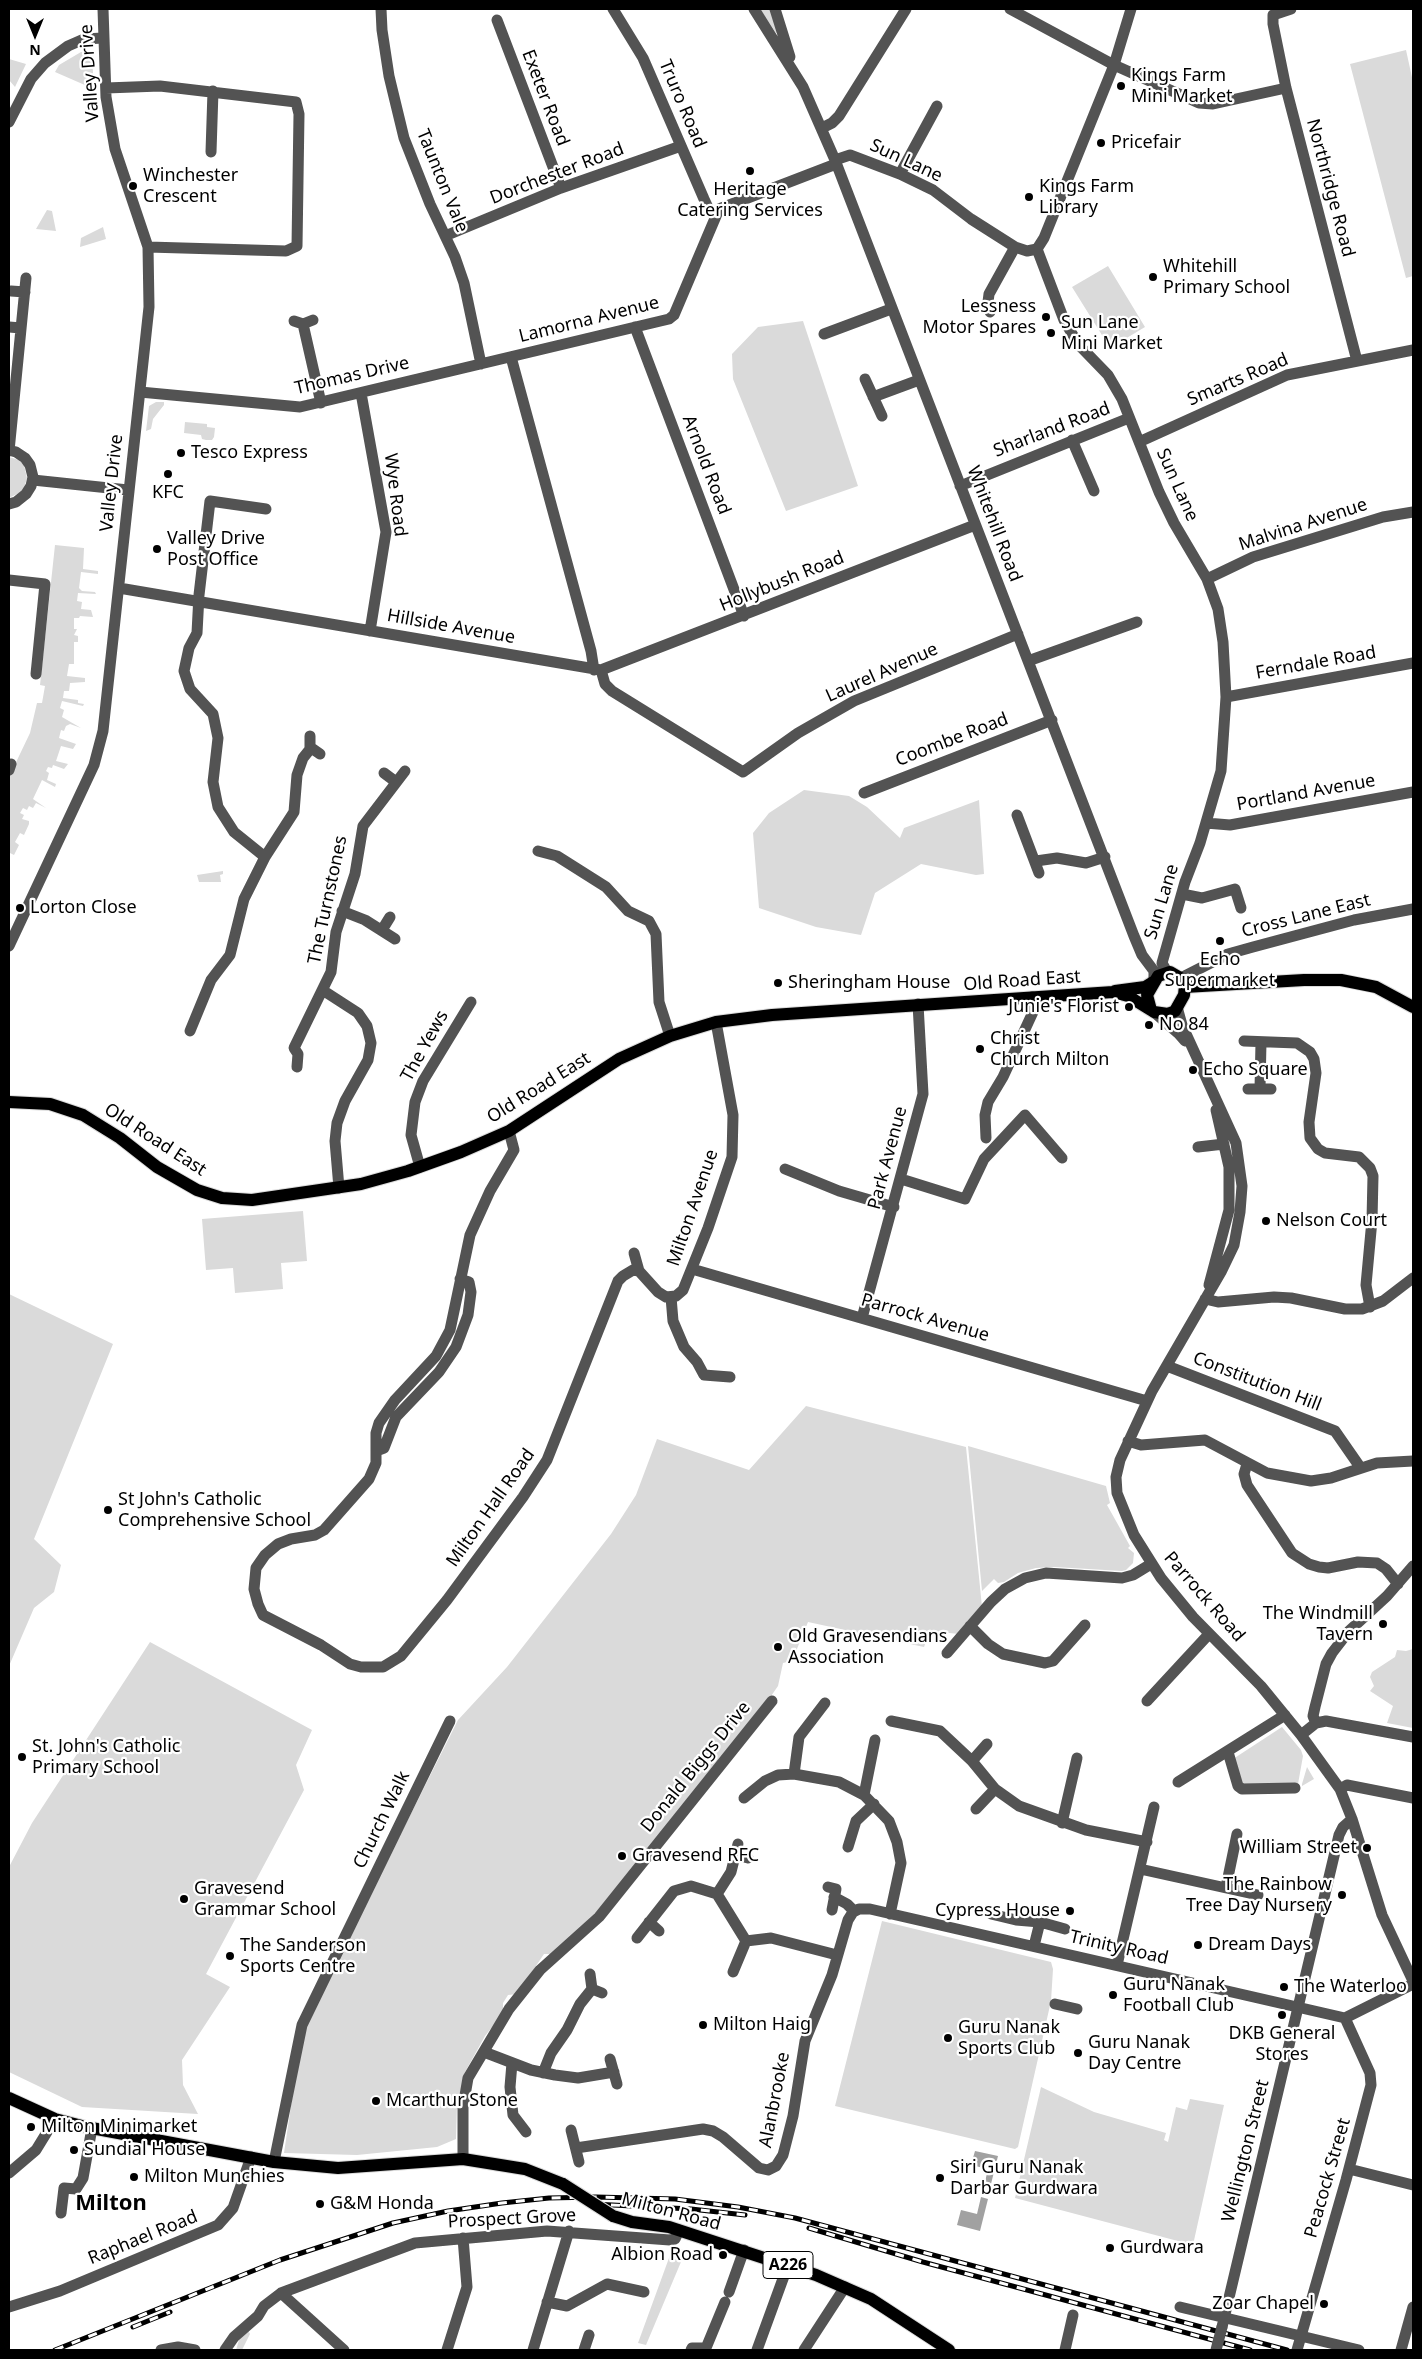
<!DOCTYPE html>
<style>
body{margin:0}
#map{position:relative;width:1422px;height:2359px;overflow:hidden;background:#fff;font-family:"Noto Sans",sans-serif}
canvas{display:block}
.frame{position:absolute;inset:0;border:10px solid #000;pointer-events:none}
.north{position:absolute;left:10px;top:10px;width:50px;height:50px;-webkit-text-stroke:4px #fff;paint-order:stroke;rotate:180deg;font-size:14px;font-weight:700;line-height:20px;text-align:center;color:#000}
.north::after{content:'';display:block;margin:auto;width:18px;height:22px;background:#000;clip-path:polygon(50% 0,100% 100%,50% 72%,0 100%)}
</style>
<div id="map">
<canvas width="1422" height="2359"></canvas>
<div class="frame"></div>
<div class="north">N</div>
</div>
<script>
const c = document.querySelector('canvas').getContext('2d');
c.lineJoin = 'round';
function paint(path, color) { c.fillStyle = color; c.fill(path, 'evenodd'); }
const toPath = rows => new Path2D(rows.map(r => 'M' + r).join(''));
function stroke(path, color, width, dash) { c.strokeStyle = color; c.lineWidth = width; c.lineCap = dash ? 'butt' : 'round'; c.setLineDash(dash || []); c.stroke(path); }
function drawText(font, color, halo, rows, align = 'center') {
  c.font = font + ' "Noto Sans",sans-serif'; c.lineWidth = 4.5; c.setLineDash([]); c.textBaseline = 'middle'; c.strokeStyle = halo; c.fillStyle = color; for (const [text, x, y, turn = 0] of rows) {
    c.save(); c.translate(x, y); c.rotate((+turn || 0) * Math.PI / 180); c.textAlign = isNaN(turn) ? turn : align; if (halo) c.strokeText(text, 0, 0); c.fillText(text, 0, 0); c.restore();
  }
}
const green = toPath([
 [760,9,771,9,779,33,776,33],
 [1406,50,1413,82,1413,276,1406,278,1350,64],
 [81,52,88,53,92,57,94,89,55,72,59,65],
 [9,59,26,64,15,87,9,80],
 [47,210,52,211,56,231,36,229],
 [103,227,106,239,80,247,81,238],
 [1108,266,1145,327,1110,348,1072,287],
 [803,321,858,486,786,511,733,379,732,354,758,327],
 [156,402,164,402,164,405,153,419,151,429,146,431,149,406],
 [185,422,207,424,207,427,215,428,214,437,212,440,206,440,202,439,201,435,184,433],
 [9,457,19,460,24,465,27,478,23,491,9,498],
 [55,545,84,548,83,569,98,571,98,574,81,572,79,588,82,591,95,592,96,594,78,593,77,601,82,602,81,609,91,610,93,617,80,616,79,618,74,618,74,629,77,629,74,635,78,636,78,642,74,642,74,664,69,664,67,676,85,678,85,682,70,683,69,691,64,691,63,698,78,700,78,703,84,704,83,706,62,701,60,708,64,710,62,717,81,728,70,724,66,726,64,731,61,730,59,738,76,744,73,749,61,746,56,761,68,764,64,769,53,765,52,768,48,767,46,771,49,773,47,780,56,784,55,787,42,780,33,799,46,808,36,803,33,808,29,806,27,810,23,808,20,813,24,815,22,819,29,821,29,824,24,835,20,833,15,842,19,845,14,855,10,853,9,856,9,777,30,733,37,703,42,703,45,686,40,685],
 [804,790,849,796,867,807,900,838,904,828,979,800,984,874,976,875,921,864,875,893,861,935,816,927,759,908,753,833,769,813],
 [223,871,223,874,220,875,221,882,199,882,197,875],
 [303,1211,307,1261,281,1263,283,1289,235,1293,233,1268,206,1270,202,1219],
 [9,1294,113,1344,34,1539,61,1565,54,1592,34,1608,9,1666],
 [806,1406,966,1447,982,1607,959,1634,930,1631,924,1647,808,1622,792,1661,783,1663,778,1686,769,1699,597,1914,552,1954,544,1954,517,1994,508,1995,503,2003,503,2013,485,2036,465,2072,457,2106,456,2139,437,2147,357,2155,284,2153,300,2045,307,2021,458,1720,507,1667,611,1534,636,1495,657,1439,749,1470],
 [968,1446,1106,1486,1110,1503,1107,1505,1130,1546,1128,1548,1134,1553,1133,1563,1126,1570,1122,1571,1055,1567,1036,1568,1018,1573,1004,1582,998,1583,994,1579,982,1591],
 [150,1642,312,1730,296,1765,304,1790,206,1974,230,1987,182,2060,183,2085,198,2114,82,2107,9,2072,9,1867,32,1823],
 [1413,1649,1413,1728,1387,1723,1393,1706,1370,1691,1374,1686,1370,1677,1372,1672,1395,1657,1397,1650,1406,1651],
 [1282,1727,1301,1750,1303,1756,1298,1784,1243,1786,1233,1759],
 [1307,1767,1314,1779,1302,1786,1302,1784],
 [882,1921,1051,1962,1053,1969,1051,2001,1018,2147,1015,2149,835,2106],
 [1041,2087,1094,2112,1166,2133,1164,2140,1168,2142,1176,2107,1187,2110,1190,2099,1224,2105,1193,2245,1015,2198],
 [673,2247,686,2250,646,2345,638,2343],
 [248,2330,250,2334,242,2350,236,2350,239,2340]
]);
const water = toPath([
 [975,2151,998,2156,990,2188,984,2186,988,2169,971,2165],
 [981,2197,988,2199,980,2231,957,2225,961,2210,977,2214]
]);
const minor = toPath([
 [381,9,382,30,389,76,404,138,430,204,455,257,464,283,481,364],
 [613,9,643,58,704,199,710,212,715,215],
 [754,9,803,87,835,160,1134,936,1142,955,1154,971,1154,980],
 [775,9,790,57],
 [1010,9,1114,65,1199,103,1213,104,1286,88],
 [1291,9,1273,15,1273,24,1286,88,1357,361],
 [497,20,561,188],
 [106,88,160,86,296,102,299,114,297,246,286,251,148,247],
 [9,122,31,79,45,63,68,46,84,39,103,38],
 [822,128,832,123,839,116,906,9],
 [211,152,213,91],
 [835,160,850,155,900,174,933,190,971,219,1015,247,1027,251,1037,249],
 [900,174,937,106],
 [445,236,561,188,681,146],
 [1037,249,1064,320,1078,344,1108,375,1122,399,1159,492,1174,523,1207,579,1218,609,1223,642,1226,697,1221,771,1200,843,1185,882,1162,963,1167,972],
 [1037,249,1044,238,1114,65,1131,9],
 [11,291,25,292],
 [990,312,988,302,989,294,1015,247],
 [294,321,303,324,313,320],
 [303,324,321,403],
 [9,327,21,328],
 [635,327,744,616],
 [824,334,891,309],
 [511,357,591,651,594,670],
 [865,379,882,416],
 [140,392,300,407,669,319,674,315,719,209,836,164],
 [361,393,386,532,370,631],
 [873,397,919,380],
 [1072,440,1094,491],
 [1139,442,1287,375,1413,350],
 [9,450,16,452,25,458,30,465,33,477,31,486,26,494,16,502,9,504],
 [9,451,26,278],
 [33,480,128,490],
 [960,486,1129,418],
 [1207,579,1253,557,1383,517,1413,512],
 [9,580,45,584,36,674],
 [119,588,601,670,605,684,612,691,743,772,798,733,854,701,1018,634],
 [1028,661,1137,622],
 [601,670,975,525],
 [1226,697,1413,663],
 [310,736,310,747,320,754],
 [9,770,11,764],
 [384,773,396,782],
 [864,793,1052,720],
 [1017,815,1039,873],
 [1206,823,1230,825,1413,792],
 [538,851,557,856,606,887,628,911,649,921,656,934,659,1002,670,1036],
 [265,857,234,832,218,807,213,782,218,738,213,714,190,689,184,671,189,648,197,633,199,595,210,501,266,509],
 [1036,861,1057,858,1086,863,1105,857],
 [1182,894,1202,898,1235,889,1241,908],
 [342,911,365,920,395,939],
 [382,930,390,917],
 [9,946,94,765,103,731,149,307,148,247,115,149,106,97,103,9],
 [1181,978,1228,954,1253,947,1354,920,1413,909],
 [324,991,358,1013,367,1026,371,1043,368,1060,345,1101,337,1123,335,1141,339,1188],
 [1177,1007,1182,1025,1236,1143,1242,1186,1240,1212,1234,1245,1221,1272,1152,1391,1120,1460,1116,1477,1117,1493,1134,1535,1161,1578,1193,1617,1261,1686,1301,1735,1340,1789,1352,1819,1382,1915,1413,1981],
 [1154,1012,1178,1033,1185,1041],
 [190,1031,211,980,230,955,244,899,265,857,294,812,297,775,303,758,311,748],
 [1244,1041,1297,1043,1310,1052,1314,1059,1316,1073,1309,1122,1310,1138,1318,1149,1325,1153,1359,1157,1370,1168,1373,1176,1372,1220,1366,1285,1370,1307],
 [297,1067,298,1054,294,1048,331,972,336,932,355,874,363,826,405,771],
 [1248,1089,1271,1089],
 [1260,1089,1261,1042],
 [509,1131,514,1150,490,1191,470,1235,450,1330,436,1356,395,1400,379,1423,376,1433,376,1463,369,1479,324,1530,315,1535,291,1539,278,1544,265,1555,256,1568,254,1589,258,1604,263,1615,321,1645,350,1664,361,1667,383,1667,401,1656,447,1600,523,1497,547,1460,618,1281,623,1276,633,1270,639,1271,658,1292,666,1297,676,1296,683,1290,708,1228,732,1157,733,1115,716,1022],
 [986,1138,985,1115,988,1102,1003,1077,1033,1012,1032,997],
 [1198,1147,1224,1144],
 [420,1167,411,1135,415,1102,423,1081,471,1002],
 [785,1169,839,1191,894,1207],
 [901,1179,965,1199,984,1159,1025,1115,1062,1158],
 [634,1253,639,1271],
 [692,1269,1147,1401],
 [1209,1285,1229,1210,1229,1167,1216,1110],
 [671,1297,673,1321,684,1347,697,1362,704,1375,730,1377],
 [1205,1299,1218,1302,1274,1297,1291,1298,1345,1309,1362,1309,1383,1301,1413,1278],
 [862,1318,923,1094,918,1004],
 [1167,1366,1335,1431,1360,1467],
 [1128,1441,1141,1445,1205,1440,1267,1473,1311,1481,1331,1478,1377,1463,1413,1461],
 [376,1451,384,1448,396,1417,439,1372,456,1347,468,1315,471,1292,469,1282,460,1279],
 [1247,1464,1244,1474,1247,1485,1292,1553,1309,1564,1319,1567,1328,1568,1358,1562,1377,1563,1386,1569,1398,1584],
 [970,1626,988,1644,1003,1654,1045,1663,1053,1661,1085,1625],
 [947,1653,991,1602,1005,1589,1025,1578,1046,1573,1122,1578,1133,1575,1151,1564],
 [1147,1701,1209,1634],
 [891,1721,940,1731,972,1761,995,1789,1019,1806,1086,1830,1147,1842],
 [1316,1723,1313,1716,1315,1707,1326,1664,1332,1653,1349,1631,1387,1596,1413,1566],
 [1301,1735,1316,1723,1326,1721,1413,1737],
 [1228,1752,1238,1786,1242,1789,1295,1788],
 [972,1761,987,1744],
 [794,1774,799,1737,825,1703],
 [1178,1782,1285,1715],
 [1340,1789,1347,1785,1413,1798],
 [864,1795,875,1740],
 [744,1798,765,1781,778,1775,794,1774,839,1782,864,1795,889,1821,897,1842,901,1863,890,1914],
 [976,1809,995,1789],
 [1062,1823,1077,1758],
 [848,1847,856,1821,874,1804],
 [736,1855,748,1858],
 [1140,1869,1258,1895],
 [828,1887,836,1889,832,1910],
 [1226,1887,1237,1834],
 [717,1894,731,1872,738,1844],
 [834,1897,847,1904,854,1911],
 [991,1914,1016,1920,1040,1922,1065,1929],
 [649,1922,659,1931],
 [637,1938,674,1891,691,1886,717,1894,746,1941],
 [1034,1946,1040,1922],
 [1117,1965,1154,1807],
 [733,1972,746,1941,771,1938,837,1955],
 [590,1974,592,1989,602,1993],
 [1055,2004,1077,2009],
 [484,2052,531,2070,555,2075,578,2078,614,2072],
 [610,2059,617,2084],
 [512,2063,510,2087,513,2115,526,2132],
 [543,2073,551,2053,567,2030,580,2004,592,1989],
 [571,2130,579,2162],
 [576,2148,703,2129,713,2131,723,2137,759,2168,768,2170,776,2166,783,2155,793,2116,805,2041,832,1975,848,1920,853,1912,859,1909,870,1909,1345,2018,1413,1984],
 [463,2159,463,2107,468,2078,509,2009,540,1970,599,1917,772,1701],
 [274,2162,302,2025,450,1721],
 [1349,2169,1413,2185],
 [9,2173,36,2150,55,2119],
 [61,2213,64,2188,76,2189,83,2178,92,2128],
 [729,2292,744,2250],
 [281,2293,344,2350],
 [547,2302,567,2306,607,2284,644,2292],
 [9,2307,60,2291,218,2225,233,2208,251,2157],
 [1180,2307,1359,2350],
 [1222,2327,1339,1835,1343,1827,1352,1819],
 [161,2350,178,2347,195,2350],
 [225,2350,234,2337,258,2316,264,2306,281,2293,415,2243,547,2231,670,2240,675,2239,679,2230],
 [447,2350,467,2287,463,2238],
 [533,2350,569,2231],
 [584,2350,589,2335],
 [691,2350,692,2348,706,2348,725,2302],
 [757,2350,788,2265],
 [804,2350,845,2287],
 [1065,2350,1073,2315],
 [1297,2350,1346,2180,1371,2085,1370,2073,1345,2018],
 [1401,2350,1413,2307]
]);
const major = toPath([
 [1185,987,1304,980,1341,980,1376,987,1413,1007],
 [1115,991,1145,987,1153,982],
 [9,1102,50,1104,83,1115,120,1138,157,1167,197,1190,222,1198,252,1200,361,1184,408,1171,461,1152,509,1131,619,1059,670,1036,716,1022,772,1015,1113,992,1128,996,1154,1012,1168,1014,1175,1011,1184,995,1185,985,1182,979,1170,972,1158,976,1147,995,1151,1010],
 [9,2098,55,2119,86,2127,274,2162,338,2168,463,2159,525,2169,563,2184],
 [613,2216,632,2222,669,2227,816,2275,871,2299,949,2350]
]);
const rail = toPath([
 [593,2204,691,2209,745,2215],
 [809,2228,923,2262,1250,2350],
 [133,2327,170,2312],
 [55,2350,280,2260,393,2223,448,2211,502,2203,549,2198,596,2197,675,2199,738,2207,795,2218,1287,2350]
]);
const minorBridge = toPath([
 [1216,2350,1222,2327]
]);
const majorBridge = toPath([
 [563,2184,613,2216]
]);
const markers = [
 [1121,86,5,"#000"],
 [1101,143,5,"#000"],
 [750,171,5,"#000"],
 [133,186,5,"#000"],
 [1029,197,5,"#000"],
 [1153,277,5,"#000"],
 [1046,317,5,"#000"],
 [1051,333,5,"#000"],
 [181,453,5,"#000"],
 [168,474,5,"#000"],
 [157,549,5,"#000"],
 [20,908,5,"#000"],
 [1220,941,5,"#000"],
 [778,983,5,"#000"],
 [1129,1007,5,"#000"],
 [1149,1025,5,"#000"],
 [980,1049,5,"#000"],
 [1193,1070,5,"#000"],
 [1266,1221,5,"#000"],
 [108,1510,5,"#000"],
 [1383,1624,5,"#000"],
 [778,1647,5,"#000"],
 [22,1757,5,"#000"],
 [1367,1848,5,"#000"],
 [622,1856,5,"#000"],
 [1342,1895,5,"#000"],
 [184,1899,5,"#000"],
 [1070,1911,5,"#000"],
 [1198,1945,5,"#000"],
 [230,1956,5,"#000"],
 [1284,1987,5,"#000"],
 [1113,1995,5,"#000"],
 [1282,2015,5,"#000"],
 [703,2025,5,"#000"],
 [948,2038,5,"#000"],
 [1078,2053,5,"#000"],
 [376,2101,5,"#000"],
 [31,2127,5,"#000"],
 [74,2150,5,"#000"],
 [134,2177,5,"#000"],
 [940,2178,5,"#000"],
 [320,2204,5,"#000"],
 [1110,2248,5,"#000"],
 [723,2255,5,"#000"],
 [1324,2304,5,"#000"]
];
const shields = [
 [788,2265,50]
];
const shieldNames = [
 ["A226",788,2265]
];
const streetNames = [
 ["Valley Drive",90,73,-94],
 ["Exeter Road",545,98,69],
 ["Truro Road",682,104,67],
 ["Sun Lane",906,161,25],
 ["Dorchester Road",557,174,-21],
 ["Taunton Vale",442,181,68],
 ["Northridge Road",1330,188,75],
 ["Lamorna Avenue",589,320,-14],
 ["Thomas Drive",352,376,-13],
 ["Smarts Road",1238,380,-23],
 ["Sharland Road",1052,430,-21],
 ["Arnold Road",706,465,69],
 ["Valley Drive",112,483,-84],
 ["Sun Lane",1177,485,66],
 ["Wye Road",395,495,83],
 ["Whitehill Road",994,524,69],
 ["Malvina Avenue",1303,525,-18],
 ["Hollybush Road",782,582,-22],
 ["Hillside Avenue",451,627,10],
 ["Ferndale Road",1316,663,-10],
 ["Laurel Avenue",882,673,-24],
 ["Coombe Road",952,740,-21],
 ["Portland Avenue",1306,793,-10],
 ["The Turnstones",328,900,-78],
 ["Sun Lane",1162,902,-73],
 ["Cross Lane East",1306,916,-14],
 ["Old Road East",1022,981,-4],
 ["The Yews",425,1046,-61],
 ["Old Road East",539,1088,-32],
 ["Old Road East",155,1140,33],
 ["Park Avenue",888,1158,-75],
 ["Milton Avenue",693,1208,-71],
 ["Parrock Avenue",925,1318,16],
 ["Constitution Hill",1257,1382,21],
 ["Milton Hall Road",491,1508,-55],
 ["Parrock Road",1204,1597,49],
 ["Donald Biggs Drive",696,1767,-51],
 ["Church Walk",382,1820,-64],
 ["Trinity Road",1119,1948,13],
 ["Alanbrooke",775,2100,-79],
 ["Wellington Street",1246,2151,-76],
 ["Peacock Street",1328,2178,-74],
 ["Milton Road",671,2212,15],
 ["Prospect Grove",512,2219,-3],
 ["Raphael Road",143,2238,-22]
];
const poiNames = [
 ["Kings Farm",1131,76],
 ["Mini Market",1131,97],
 ["Pricefair",1111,143],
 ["Winchester",143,176],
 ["Crescent",143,197],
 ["Kings Farm",1039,187],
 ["Library",1039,208],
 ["Heritage",750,190,"center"],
 ["Catering Services",750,211,"center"],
 ["Whitehill",1163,267],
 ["Primary School",1163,288],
 ["Lessness",1036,307,"right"],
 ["Motor Spares",1036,328,"right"],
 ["Sun Lane",1061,323],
 ["Mini Market",1061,344],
 ["Tesco Express",191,453],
 ["KFC",168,493,"center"],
 ["Valley Drive",167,539],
 ["Post Office",167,560],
 ["Lorton Close",30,908],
 ["Echo",1220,960,"center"],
 ["Supermarket",1220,981,"center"],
 ["Sheringham House",788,983],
 ["Junie's Florist",1119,1007,"right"],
 ["No 84",1159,1025],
 ["Christ",990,1039],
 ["Church Milton",990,1060],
 ["Echo Square",1203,1070],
 ["Nelson Court",1276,1221],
 ["St John's Catholic",118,1500],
 ["Comprehensive School",118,1521],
 ["The Windmill",1373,1614,"right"],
 ["Tavern",1373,1635,"right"],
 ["Old Gravesendians",788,1637],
 ["Association",788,1658],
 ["St. John's Catholic",32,1747],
 ["Primary School",32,1768],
 ["William Street",1357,1848,"right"],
 ["Gravesend RFC",632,1856],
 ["The Rainbow",1332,1885,"right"],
 ["Tree Day Nursery",1332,1906,"right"],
 ["Gravesend",194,1889],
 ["Grammar School",194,1910],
 ["Cypress House",1060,1911,"right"],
 ["Dream Days",1208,1945],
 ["The Sanderson",240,1946],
 ["Sports Centre",240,1967],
 ["Guru Nanak",1123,1985],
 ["Football Club",1123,2006],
 ["The Waterloo",1294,1987],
 ["Milton Haig",713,2025],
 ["Guru Nanak",958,2028],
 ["Sports Club",958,2049],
 ["DKB General",1282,2034,"center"],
 ["Stores",1282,2055,"center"],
 ["Guru Nanak",1088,2043],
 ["Day Centre",1088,2064],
 ["Mcarthur Stone",386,2101],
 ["Milton Minimarket",41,2127],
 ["Sundial House",84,2150],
 ["Siri Guru Nanak",950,2168],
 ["Darbar Gurdwara",950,2189],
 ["Milton Munchies",144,2177],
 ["G&M Honda",330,2204],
 ["Gurdwara",1120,2248],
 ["Albion Road",713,2255,"right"],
 ["Zoar Chapel",1314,2304,"right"]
];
const districtNames = [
 ["Milton",111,2204]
];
paint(green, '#dadada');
paint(water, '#a1a1a1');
stroke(major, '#dbdbdb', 14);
stroke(minor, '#535353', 11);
stroke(major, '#000', 12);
stroke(rail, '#000', 5);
stroke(rail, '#fff', 3, [9]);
stroke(majorBridge, '#dbdbdb', 14, []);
stroke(minorBridge, '#535353', 11);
stroke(majorBridge, '#000', 12);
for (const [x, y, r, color] of markers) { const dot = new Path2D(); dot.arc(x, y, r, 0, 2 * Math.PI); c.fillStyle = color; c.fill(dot); stroke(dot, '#fff', 2); }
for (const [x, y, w] of shields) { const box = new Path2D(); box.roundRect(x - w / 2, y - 13.5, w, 27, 4); c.fillStyle = '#fff'; c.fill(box); stroke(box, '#000', 1); }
drawText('bold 16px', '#000', null, shieldNames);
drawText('18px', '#000', '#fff', streetNames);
drawText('18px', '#000', '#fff', poiNames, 'left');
drawText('bold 22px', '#000', '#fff', districtNames);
</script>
